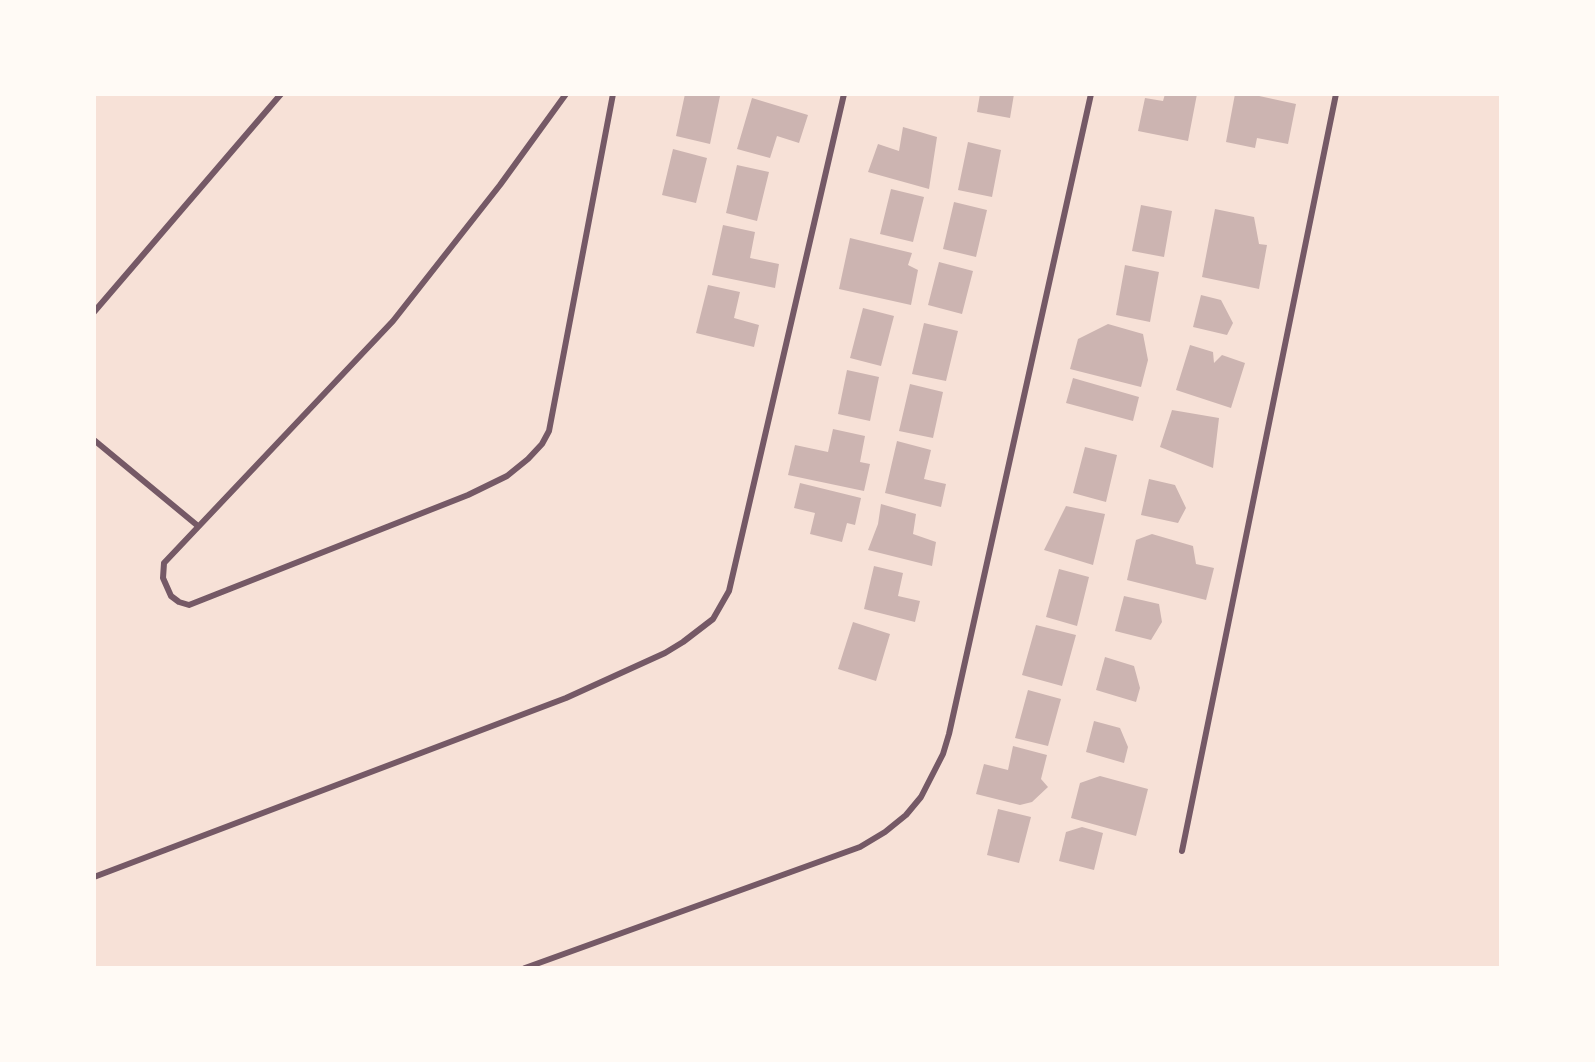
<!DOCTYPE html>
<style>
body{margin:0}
#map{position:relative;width:1595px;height:1062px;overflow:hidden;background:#f7e1d7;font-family:"Crimson Pro",serif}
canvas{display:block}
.frame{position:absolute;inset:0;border:96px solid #fffaf5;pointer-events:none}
</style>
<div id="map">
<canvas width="1595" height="1062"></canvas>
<div class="frame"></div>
</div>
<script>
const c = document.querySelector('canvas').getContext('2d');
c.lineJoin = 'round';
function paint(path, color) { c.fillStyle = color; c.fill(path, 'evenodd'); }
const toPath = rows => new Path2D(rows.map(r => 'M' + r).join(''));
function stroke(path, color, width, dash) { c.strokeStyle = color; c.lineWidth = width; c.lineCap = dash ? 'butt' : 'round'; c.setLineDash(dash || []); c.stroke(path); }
const building = toPath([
 [685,94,720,96,710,144,676,136],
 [980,94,1014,94,1010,118,977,112],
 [1165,94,1197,94,1188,141,1138,131,1145,98,1163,101],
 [1235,94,1250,94,1296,104,1288,144,1257,138,1255,148,1226,142],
 [752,98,808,115,799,143,777,136,770,158,737,149],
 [903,127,937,137,929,189,868,172,878,144,899,151],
 [968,142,1001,150,992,197,958,190],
 [673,149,707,158,696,203,662,195],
 [737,165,769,172,757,221,726,213],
 [891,189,924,197,913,242,880,234],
 [954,202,987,210,976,257,943,249],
 [1141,205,1172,211,1164,257,1132,251],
 [1215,209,1254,217,1259,244,1267,245,1259,289,1202,277],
 [723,225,755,232,750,258,779,264,775,288,712,275],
 [850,238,912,253,908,265,918,270,911,305,839,289],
 [939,262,973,271,962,314,928,305],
 [1125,265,1159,272,1150,322,1116,315],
 [708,285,740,292,734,318,759,325,754,347,696,333],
 [1201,295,1221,300,1233,323,1227,335,1193,327],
 [863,308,894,316,881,366,850,358],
 [924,323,958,331,946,381,912,374],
 [1108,324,1143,334,1148,360,1141,387,1070,369,1078,339],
 [1190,345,1213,352,1214,363,1222,355,1245,363,1231,408,1176,390],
 [847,370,879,377,870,421,838,414],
 [1073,378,1139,397,1133,421,1066,403],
 [910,384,943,392,933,438,899,431],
 [1172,410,1219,418,1213,468,1160,447],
 [833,429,865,436,860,462,870,464,864,491,788,475,795,445,828,452],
 [897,441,931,450,924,479,946,484,941,507,885,493],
 [1085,447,1117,455,1106,502,1073,493],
 [1149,479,1175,485,1186,508,1178,523,1141,515],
 [800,483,861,498,855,525,847,523,842,542,810,534,815,513,794,508],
 [881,504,916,514,913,534,936,542,932,566,868,550,878,524],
 [1066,506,1105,514,1093,565,1044,550],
 [1152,534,1193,546,1196,564,1214,568,1206,600,1127,580,1136,540],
 [874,566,903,573,898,596,920,601,915,622,864,609],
 [1059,569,1089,577,1077,626,1046,617],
 [1124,596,1159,604,1162,622,1151,640,1115,631],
 [853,622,890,634,876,681,838,669],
 [1036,625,1076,635,1062,686,1022,675],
 [1105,657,1134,666,1140,688,1136,702,1096,690],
 [1028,690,1061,699,1048,746,1015,738],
 [1094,721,1120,728,1128,747,1124,763,1086,752],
 [1013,746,1047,755,1041,779,1048,787,1032,802,1020,805,976,794,984,764,1008,770],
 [1100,776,1148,789,1136,836,1071,818,1080,783],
 [998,809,1031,817,1019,863,987,855],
 [1082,827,1103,833,1094,870,1059,861,1066,832]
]);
const minor = toPath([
 [566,94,500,185,393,321,164,563,163,578,171,596,179,602,189,605,468,495,507,476,528,459,542,444,549,431,613,94],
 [94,312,281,94],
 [94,440,198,526],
 [1182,851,1336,94],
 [94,877,566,698,665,653,683,642,713,619,729,591,844,94],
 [525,968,860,847,885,832,906,815,921,797,943,754,949,734,1091,94]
]);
paint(building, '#ccb4b1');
stroke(minor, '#755966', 6);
</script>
